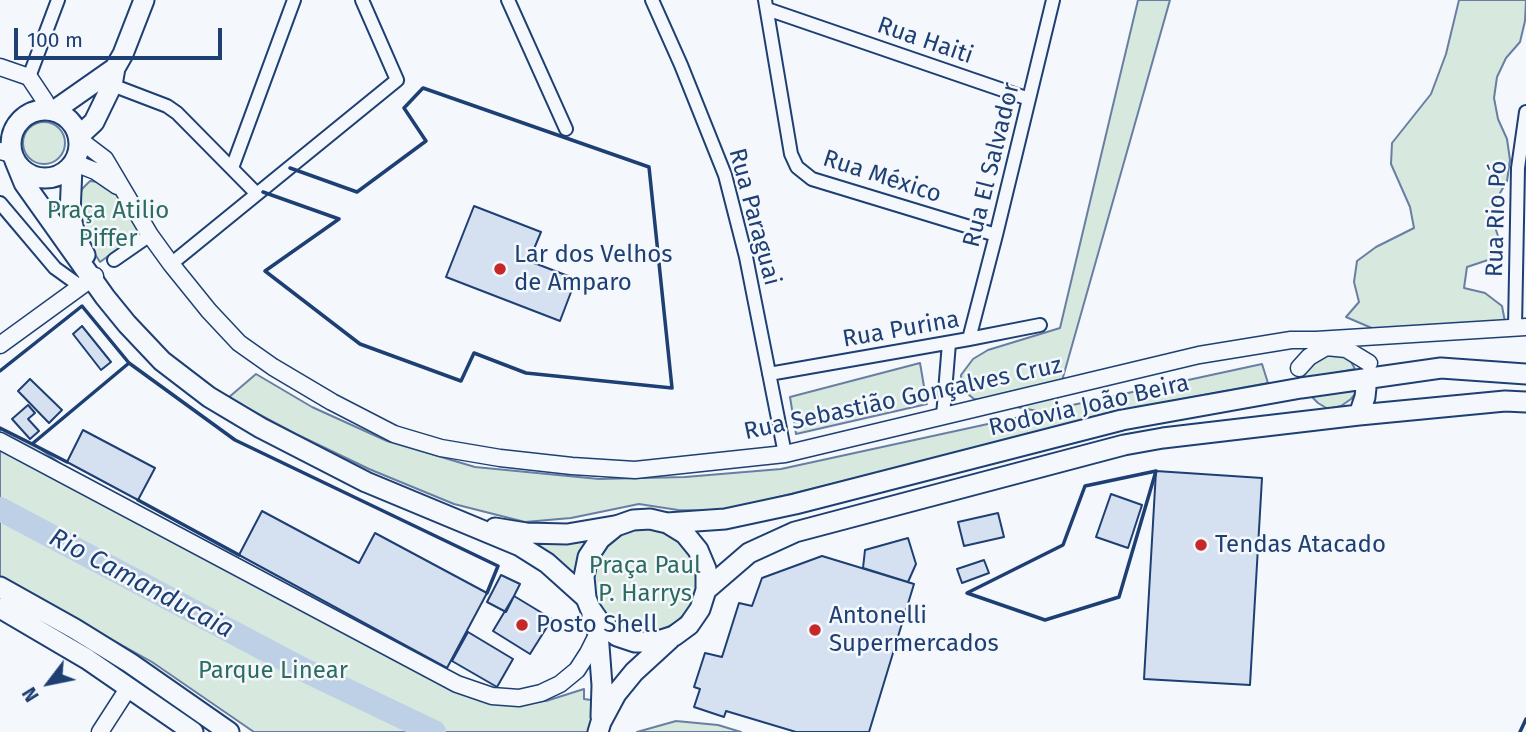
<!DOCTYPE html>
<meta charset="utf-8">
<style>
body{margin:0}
#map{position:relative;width:1526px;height:732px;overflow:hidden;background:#f4f7fb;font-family:"Fira Sans",sans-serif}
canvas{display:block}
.north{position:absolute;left:14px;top:648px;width:70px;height:70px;-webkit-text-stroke:5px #f4f7fb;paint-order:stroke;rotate:238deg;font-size:19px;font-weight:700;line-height:28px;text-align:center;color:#1d3f73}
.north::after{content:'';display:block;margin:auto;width:24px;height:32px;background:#1d3f73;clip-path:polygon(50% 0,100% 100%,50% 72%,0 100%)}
.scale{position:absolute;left:14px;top:28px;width:208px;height:32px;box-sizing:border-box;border:4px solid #1d3f73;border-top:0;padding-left:9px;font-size:21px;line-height:24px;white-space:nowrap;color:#1d3f73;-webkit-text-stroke:5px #f4f7fb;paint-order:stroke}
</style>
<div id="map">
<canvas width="1526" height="732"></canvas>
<div class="north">N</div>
<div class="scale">100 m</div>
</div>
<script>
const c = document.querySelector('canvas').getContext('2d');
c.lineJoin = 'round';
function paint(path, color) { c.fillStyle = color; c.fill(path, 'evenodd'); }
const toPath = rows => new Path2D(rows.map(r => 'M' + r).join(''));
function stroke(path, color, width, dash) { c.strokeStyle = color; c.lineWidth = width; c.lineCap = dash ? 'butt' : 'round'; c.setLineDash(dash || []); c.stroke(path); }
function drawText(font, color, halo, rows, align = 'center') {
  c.font = font + ' "Fira Sans",sans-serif'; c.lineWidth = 5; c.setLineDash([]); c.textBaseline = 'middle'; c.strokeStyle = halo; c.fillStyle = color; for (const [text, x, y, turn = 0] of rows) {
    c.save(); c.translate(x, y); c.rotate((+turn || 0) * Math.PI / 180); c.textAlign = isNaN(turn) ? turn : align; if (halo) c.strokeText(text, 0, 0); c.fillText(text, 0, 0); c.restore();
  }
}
const green = toPath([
 [1138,0,1170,0,1054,409,1262,364,1268,383,1156,404,722,511,678,510,639,504,571,518,525,522,454,504,369,469,296,434,228,398,256,374,312,407,387,441,475,467,599,479,685,477,781,469,1043,412,974,399,962,389,961,375,973,359,988,350,1060,328,1138,0],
 [1459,0,1526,0,1525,21,1520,42,1506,58,1497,77,1494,98,1498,119,1507,139,1510,160,1507,181,1496,200,1493,221,1500,242,1488,260,1467,267,1464,288,1485,293,1502,306,1506,327,1381,332,1346,317,1359,302,1354,282,1357,261,1376,247,1414,228,1410,207,1391,164,1392,143,1431,94,1446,54,1459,0],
 '23 143a21 21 0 1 1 42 0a21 21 0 1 1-42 0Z',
 [90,181,99,182,119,193,142,232,100,262,87,242,80,220,78,203,82,189,90,181],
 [1326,351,1349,358,1355,369,1303,379,1309,362,1326,351],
 [920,363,927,404,796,434,790,397,920,363],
 [1360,388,1351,399,1341,406,1328,409,1318,403,1309,394,1360,388],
 [0,428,35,445,65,467,482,691,524,701,546,701,584,689,584,699,591,700,603,720,603,732,254,732,152,662,0,577,0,428],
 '593 580a52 52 0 1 1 104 0a52 52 0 1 1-104 0Z',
 [501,533,592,536,579,580,501,533],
 [676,721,718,725,741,732,637,732,676,721]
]);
const river = toPath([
 [0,509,302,669,434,732]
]);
const building = toPath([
 [474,206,541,232,529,261,576,279,560,321,446,277,474,206],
 [82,326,111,362,101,370,73,334,82,326],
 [30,379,62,410,49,423,18,391,30,379],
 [28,405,35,413,28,419,39,431,30,439,12,419,28,405],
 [83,430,155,468,138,500,67,462,83,430],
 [1156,471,1262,478,1250,685,1144,679,1156,471],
 [1111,494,1142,505,1128,548,1096,537,1111,494],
 [262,511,359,563,375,533,487,593,447,668,239,555,262,511],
 [998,513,1004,537,964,546,958,522,998,513],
 [908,538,916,564,908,582,863,568,865,550,908,538],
 [822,556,914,584,869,732,796,732,726,711,724,717,694,707,700,689,694,687,705,653,722,657,739,603,752,606,762,578,822,556],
 [984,560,989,573,962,583,957,569,984,560],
 [501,575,520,584,506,612,487,602,501,575],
 [514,596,552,619,530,654,493,631,514,596],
 [468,632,513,659,497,687,452,661,468,632]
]);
const minor = toPath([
 [508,0,566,129],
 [652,0,681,65,725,175,746,257,785,454],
 [765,0,791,154,797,167,812,179,996,235],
 [767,9,1029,99],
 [29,77,58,0],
 [112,85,167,106,177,113,257,194],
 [232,168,294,0],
 [0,203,55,268,80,286],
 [114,260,150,235],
 [171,264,397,80,362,0],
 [1515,327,1518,168,1526,112],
 [969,339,996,235,1053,0],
 [769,374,969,339,1040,325],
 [943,416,949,343]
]);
const tertiary = toPath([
 [0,67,29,77,45,101,49,109],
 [80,140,105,159,150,235,171,264,209,311,239,343,273,367,332,402,394,434,441,448,500,458,572,466,635,470,785,454,1199,355,1291,340,1316,340,1526,327],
 [0,151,12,154],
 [75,163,95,171,117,186],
 [0,345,95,276],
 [1299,368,1309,357,1326,347,1346,349,1369,363],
 [0,441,457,684,492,696,519,698,541,693,560,684,577,670,588,653,598,633],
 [100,732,129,687]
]);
const primary = toPath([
 '11 144a34 34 0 1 1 68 0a34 34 0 1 1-68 0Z',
 [55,110,115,68],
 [79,136,94,122,112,85,115,68,123,54,144,0],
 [15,161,24,183,105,297,127,324,162,361,209,397,261,428,366,482,520,546,547,563,586,598,590,608,601,624,617,636,635,642,655,642,674,636,689,625,700,609,706,590,706,569,698,550,685,534,667,523,650,519,633,520,616,526,600,539,588,557,584,577,586,598],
 [72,167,70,214,76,238,85,255],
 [1359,415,1365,397,1367,378],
 [667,523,725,519,795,504,1122,420,1301,388,1441,368,1526,374],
 [495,528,526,533,567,534,614,526],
 [0,587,75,629,130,663,229,732],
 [706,590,749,553,795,532,1124,445,1163,438,1359,415,1505,401,1526,402],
 [0,608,87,659,193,732],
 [592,615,598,633,602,685,601,717],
 [598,732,601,722,616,694,634,672,670,639]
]);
const wall = toPath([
 [263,192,339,219,265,271,360,344,461,381,474,353,526,373,672,388,649,167,423,88,404,108,426,141,357,192,290,168],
 [129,363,235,440,498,566,487,593],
 [0,371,82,306,129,363,32,444,0,428],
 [32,444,67,462],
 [1156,471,1119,597,1045,620,967,593,1063,545,1085,486,1156,471],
 [138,500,239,555],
 [1520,732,1526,719]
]);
const markers = [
 [500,269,7,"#c62828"],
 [1201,545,7,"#c62828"],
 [522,625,7,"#c62828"],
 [815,630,7,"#c62828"]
];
const streetNames = [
 ["Rua Haiti",925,41,19],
 ["Rua El Salvador",992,165,-76],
 ["Rua México",882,177,18],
 ["Rua Paraguai",754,217,75],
 ["Rua Rio Pó",1497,219,-88],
 ["Rua Purina",901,330,-10],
 ["Rua Sebastião Gonçalves Cruz",903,399,-12],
 ["Rodovia João Beira",1089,406,-13]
];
const parkNames = [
 ["Praça Atilio",108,211],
 ["Piffer",108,239],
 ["Praça Paul",645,566],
 ["P. Harrys",645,594],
 ["Parque Linear",273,671]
];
const poiNames = [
 ["Lar dos Velhos",514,255],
 ["de Amparo",514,283],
 ["Tendas Atacado",1215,545],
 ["Antonelli",829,616],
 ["Supermercados",829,644],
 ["Posto Shell",536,625]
];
const waterNames = [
 ["Rio Camanducaia",141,584,28]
];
paint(green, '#d7e8df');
stroke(green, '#687fa3', 2);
stroke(river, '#bed0e5', 24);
paint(building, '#d5e0f0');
stroke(building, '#1d3f73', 2);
stroke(minor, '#1d3f73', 16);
stroke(tertiary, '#1d3f73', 19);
stroke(primary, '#1d3f73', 23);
stroke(minor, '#f4f7fb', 12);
stroke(tertiary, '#f4f7fb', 16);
stroke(primary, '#f4f7fb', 19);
stroke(wall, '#1d3f73', 3.5);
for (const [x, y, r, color] of markers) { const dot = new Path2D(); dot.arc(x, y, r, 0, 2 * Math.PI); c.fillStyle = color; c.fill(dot); stroke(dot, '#f4f7fb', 2.5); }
drawText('24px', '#1d3f73', '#f4f7fb', streetNames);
drawText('24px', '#2c6c60', '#f4f7fb', parkNames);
drawText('24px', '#1d3f73', '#f4f7fb', poiNames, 'left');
drawText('italic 26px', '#1d3f73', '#f4f7fb', waterNames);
</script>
